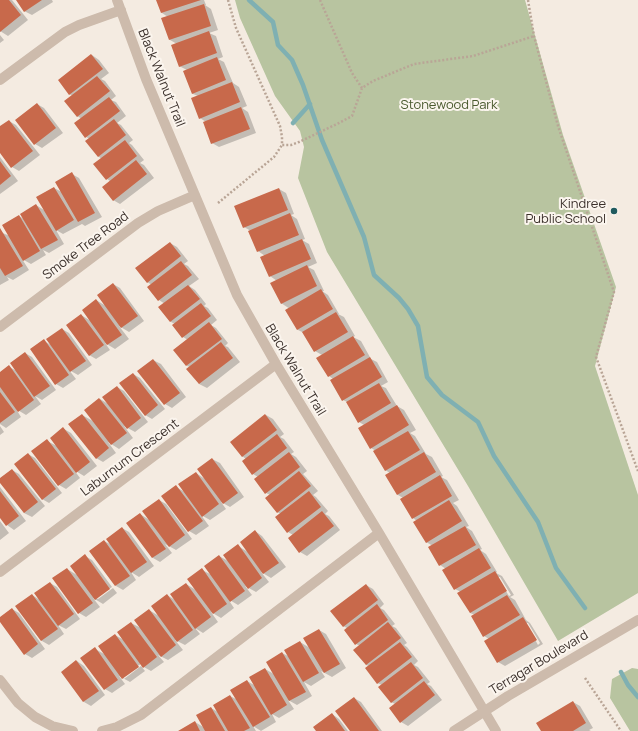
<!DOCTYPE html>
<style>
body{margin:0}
canvas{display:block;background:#f4ebe1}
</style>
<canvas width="638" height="731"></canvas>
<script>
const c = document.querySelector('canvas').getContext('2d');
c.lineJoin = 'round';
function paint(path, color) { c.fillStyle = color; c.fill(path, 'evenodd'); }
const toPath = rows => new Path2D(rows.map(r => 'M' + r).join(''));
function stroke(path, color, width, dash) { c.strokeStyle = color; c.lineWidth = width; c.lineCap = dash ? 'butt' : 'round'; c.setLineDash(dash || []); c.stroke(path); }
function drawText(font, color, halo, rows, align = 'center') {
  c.font = font + ' Manrope,sans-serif'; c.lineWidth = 4; c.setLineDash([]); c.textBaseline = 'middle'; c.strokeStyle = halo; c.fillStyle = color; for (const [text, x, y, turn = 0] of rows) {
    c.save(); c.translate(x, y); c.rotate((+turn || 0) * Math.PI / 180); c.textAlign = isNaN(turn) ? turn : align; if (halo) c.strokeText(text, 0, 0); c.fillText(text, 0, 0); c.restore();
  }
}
const green = toPath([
 [235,0,525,0,563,135,616,287,595,366,638,495,638,593,558,641,468,486,327,252,298,178,304,147,300,131,275,96,240,18],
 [632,668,638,669,638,731,630,731,610,698,612,679]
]);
const shadow = toPath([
 [0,0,12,0,28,20,8,36,0,31],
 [18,0,52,0,53,2,32,15,24,11],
 [157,0,204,0,206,5,205,5,211,9,218,30,209,33,216,36,223,57,218,59,224,62,233,83,239,87,247,106,242,108,248,112,256,133,219,147,212,143,206,122,200,118,198,96,193,94,187,70,179,66,177,44,170,40,168,17,162,13],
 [0,35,4,40,0,43],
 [92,55,99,60,109,73,101,79,105,81,116,96,111,100,116,102,126,116,117,123,121,125,133,140,129,143,132,145,144,160,140,163,144,165,154,178,120,204,113,200,110,181,107,179,102,159,99,157,87,141,90,139,86,137,82,119,77,116,73,96,69,94],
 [37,104,44,108,63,133,42,148,35,144,16,120],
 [9,121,16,125,40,155,19,171,12,167,0,152,0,127],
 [0,157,18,181,0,194],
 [72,174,79,178,102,217,85,226,82,224,63,234,56,230,64,244,49,253,43,250,46,255,31,264,22,259,29,270,13,280,7,277,9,280,0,285,0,232,10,236,19,216,24,219,36,205,44,210,54,188,62,192],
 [279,189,286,193,294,214,291,215,297,219,305,239,302,240,309,244,317,263,308,267,314,270,324,291,322,291,328,295,339,314,338,314,344,317,355,336,353,337,361,341,371,359,377,362,388,382,381,386,386,388,397,406,404,410,416,430,410,433,415,436,426,454,432,457,443,476,441,477,447,480,459,500,453,503,457,506,469,526,466,527,472,531,482,549,480,550,486,554,497,572,496,573,502,576,514,595,510,597,515,600,526,620,530,623,543,644,505,666,498,662,489,639,484,636,475,615,470,613,461,592,455,589,446,569,440,565,433,546,426,542,417,521,413,518,401,499,403,498,398,495,390,473,385,470,376,451,371,448,364,425,359,422,347,402,343,400,333,379,329,376,322,355,315,351,304,333,298,330,287,311,290,309,281,303,277,281,270,276,265,256,258,251,251,231,244,227],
 [497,577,500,577,511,595,509,596],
 [526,623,528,623,540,643,538,645],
 [170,243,177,247,188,261,184,264,188,266,199,279,189,286,195,290,206,304,204,306,208,308,217,320,211,325,216,328,228,343,225,346,228,347,240,362,207,388,199,384,190,367,187,366,188,340,183,337,175,324,171,322,160,308,165,304,159,300,152,285,147,282],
 [113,284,120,288,144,321,129,332,119,326,129,339,115,349,105,343,110,350,96,359,89,355,81,315,91,321,96,300,106,306],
 [62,329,69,333,92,365,78,375,69,370,76,379,63,388,56,384,44,341,53,346],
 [25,353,32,357,56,390,42,400,35,396,41,404,26,415,16,409,21,417,6,428,0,424,0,373,9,367,17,371],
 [153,360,161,364,186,397,172,408,165,404],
 [133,374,140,378,165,409,152,419,145,415],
 [117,387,124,391,148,422,135,432,124,426,133,438,119,449,108,442,116,453,103,462,96,458,82,415,93,421,100,399,110,405],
 [266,415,273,419,284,434,280,437,284,439,294,452,291,454,296,457,307,471,303,474,306,477,318,491,313,495,316,497,328,511,325,514,329,516,340,530,307,556,300,552,293,535,288,532,277,518,281,514,277,512,270,495,266,493,258,477,253,474,246,459,242,456],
 [0,426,4,432,0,435],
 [64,429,71,433,97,466,84,476,74,470,80,478,66,489,59,485,47,441,57,446],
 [28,454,35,458,62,493,49,503,42,499],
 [212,459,220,463,244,497,230,507,221,502,226,509,210,520,201,515,209,526,196,535,189,531,176,487,185,492,196,473,205,479],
 [12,470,19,474,45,506,32,517,24,513,0,481,0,479],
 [0,487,26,521,14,530,7,525,0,516],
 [159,500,166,504,192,539,176,550,165,544,172,553,160,562,153,558,128,523,140,514,151,521],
 [0,521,9,533,0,540],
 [122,528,129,532,154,566,139,577,131,572,136,580,123,590,116,586,104,541,112,545],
 [255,531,262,536,286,567,271,578,261,572,269,582,256,592,245,586,252,595,238,605,228,599,234,608,221,618,211,612,218,622,203,633,195,628,200,634,185,645,175,640,183,650,168,660,158,655,164,662,151,671,142,666,142,663,124,676,124,679,141,666,145,671,130,682,119,676,125,684,112,693,105,689,95,649,106,655,115,635,124,640,131,623,141,628,149,610,159,616,167,595,175,600,186,584,196,590,202,570,212,575,219,556,230,562,238,546,248,552],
 [85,556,92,560,112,587,96,598,98,599,113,588,117,593,103,604,93,598,100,607,86,617,79,613,67,569,77,575],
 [50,583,57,587,80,619,66,629,58,625,64,634,49,645,42,641,17,606,32,595,40,600],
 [366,585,373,589,384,604,380,608,384,610,395,624,392,626,396,628,407,643,404,645,407,647,418,661,414,665,418,667,430,682,427,684,431,686,442,700,408,726,401,722,395,704,391,702,382,685,377,683,369,666,366,665,360,646,356,644,347,628,343,626],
 [12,609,19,613,45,649,32,658,25,654,0,620,0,618],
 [319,630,326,634,346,668,332,677,321,671,325,677,311,686,304,682,312,696,297,705,288,700,294,709,279,718,272,714,276,722,261,731,253,726,256,731,180,731,195,722,205,728,211,708,218,712,230,696,238,700,247,681,254,685,265,669,274,674,282,653,290,657,300,642,310,648],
 [77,661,84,666,105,695,91,706,84,702,62,672],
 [354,698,361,702,382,731,352,731],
 [573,702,580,706,593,728,589,730,591,731,542,731],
 [332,714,339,719,348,731,317,731]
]);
const stream = toPath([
 [249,0,273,22,278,45,292,60,303,85,322,140,364,237,374,275,399,298,408,309,418,326,427,377,442,395,478,422,494,456,538,522,556,568,585,608],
 [293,123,310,104],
 [621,672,628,685,638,697]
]);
const building = toPath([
 [0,0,9,0,21,15,0,32],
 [16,0,42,0,24,12],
 [156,0,201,0,161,13],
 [204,4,211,26,169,40,161,18],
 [209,31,217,53,179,67,171,45],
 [91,54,103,69,69,95,58,80],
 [217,57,226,80,192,94,183,71],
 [97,76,110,91,77,117,64,101],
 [232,82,240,102,199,119,191,98],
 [109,97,120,111,85,138,74,123],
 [37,103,56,128,34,145,15,120],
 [241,107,250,129,211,144,203,122],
 [114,119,126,135,98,157,85,141],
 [9,120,33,151,11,168,0,153,0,126],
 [125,140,137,156,106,180,93,164],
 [136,160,147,174,113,201,102,187],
 [0,161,11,176,0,185],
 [72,172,95,213,78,222,55,182],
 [54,187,74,220,56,231,36,197],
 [279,188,288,210,243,228,234,206],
 [36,204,58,240,41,249,20,214],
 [290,213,299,235,257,252,248,231],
 [19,215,40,251,23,261,2,225],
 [0,228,23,266,5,276,0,268],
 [302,239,311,259,269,277,260,257],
 [170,242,181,256,147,283,135,268],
 [181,261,192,275,158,301,147,287],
 [307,265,317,286,281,304,270,283],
 [113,283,138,316,121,328,97,295],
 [188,285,200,299,170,322,158,307],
 [321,289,333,309,297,330,285,310],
 [96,299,122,335,107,345,82,310],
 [201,303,211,316,182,338,172,325],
 [336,312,348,332,314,352,302,332],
 [81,314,104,345,89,356,66,325],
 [209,322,222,339,186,366,173,350],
 [62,328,86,361,70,372,46,339],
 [353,336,365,355,328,377,316,358],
 [44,339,69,375,55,385,30,349],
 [221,342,233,358,199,384,186,369],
 [25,352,50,386,34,397,10,363],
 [370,357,382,377,342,401,330,380],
 [153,359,180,393,164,405,137,371],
 [9,365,34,400,18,412,0,387,0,372],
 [133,373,158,405,145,416,119,383],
 [379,383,391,403,358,423,346,402],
 [117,386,141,418,127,429,102,397],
 [0,392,15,412,0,423],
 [99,398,127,433,111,445,84,410],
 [397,405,409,425,370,449,358,428],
 [82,414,109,448,96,459,68,424],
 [265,414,277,430,242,457,230,442],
 [63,427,90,462,76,473,50,438],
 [408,431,420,450,385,471,373,451],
 [277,434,287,448,252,475,242,461],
 [47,439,74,474,58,486,31,451],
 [289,452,300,467,265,494,254,479],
 [424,452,436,472,397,495,385,475],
 [28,453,56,489,42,500,14,464],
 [212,458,238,493,223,504,197,469],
 [12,469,38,502,24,513,0,483,0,478],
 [299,471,311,486,277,513,265,498],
 [196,472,219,504,202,517,178,484],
 [440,475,452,496,412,519,400,499],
 [176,485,203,521,188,532,161,496],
 [0,491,19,516,6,526,0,518],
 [309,491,321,507,287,533,275,517],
 [159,499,185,535,169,547,142,511],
 [449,500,462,521,426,543,413,522],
 [322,511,334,526,299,553,288,538],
 [140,513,166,549,152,558,126,523],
 [465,526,476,545,439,566,428,547],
 [122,527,147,562,131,573,106,539],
 [255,530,279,563,263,574,240,542],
 [104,540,130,576,115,586,89,551],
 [238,544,262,578,248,589,223,555],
 [479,548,491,568,454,590,442,570],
 [85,554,110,589,95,600,70,566],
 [219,555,245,591,230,602,204,566],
 [67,568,93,603,78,614,52,578],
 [202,568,227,604,213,614,187,579],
 [495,571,507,591,470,613,457,593],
 [50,582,74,614,58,626,34,593],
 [186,583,211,617,195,629,170,594],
 [366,584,378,600,343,627,330,611],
 [32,594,58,629,41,641,15,606],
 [167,594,193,630,177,642,151,606],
 [507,595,520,615,483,637,471,616],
 [377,604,388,620,355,645,344,630],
 [12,608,38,644,24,655,0,622,0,617],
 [149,609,176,645,161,657,134,620],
 [523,617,537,640,497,663,484,641],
 [131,622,157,657,143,668,117,632],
 [388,622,401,638,366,665,353,650],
 [319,629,340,664,324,673,303,638],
 [115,634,139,667,122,679,98,646],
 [300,641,319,673,303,682,284,650],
 [400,642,412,657,377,684,365,668],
 [95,647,118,680,104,690,80,658],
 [282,652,306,692,289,701,266,662],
 [76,660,99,691,83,702,61,672],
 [411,662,423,678,391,703,378,687],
 [265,668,287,705,271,715,249,677],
 [247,680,270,717,253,727,230,690],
 [424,681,435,695,400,723,389,708],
 [230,695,250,728,244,731,228,731,213,705],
 [354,697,379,731,350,731,335,711],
 [573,701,586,723,573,731,541,731,536,723],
 [211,707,225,731,205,731,196,715],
 [332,713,345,731,316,731,313,727],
 [195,721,200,731,178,731]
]);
const path = toPath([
 [228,0,236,28,280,126,282,137,282,145,291,145,299,142,339,123,352,116,362,88,373,81,414,64,473,56,534,36],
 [320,0,352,73,362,88],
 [528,0,534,36,558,126,614,292,596,357,638,471],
 [218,203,274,157,282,145],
 [585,678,621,731]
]);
const minor = toPath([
 [117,0,146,79,237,295,276,364,379,533,496,731],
 [0,80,65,32,79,25,121,10],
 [0,327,138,223,158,211,195,195],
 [0,572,276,364],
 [0,680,18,703,35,717,52,726,73,731],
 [102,731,117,727,141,715,379,533]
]);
const tertiary = toPath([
 [454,731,508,696,638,620]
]);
const markers = [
 [614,211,4,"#1f5a5e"]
];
const streetNames = [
 ["Black Walnut Trail",161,78,68],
 ["Smoke Tree Road",86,246,-37],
 ["Black Walnut Trail",295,370,59],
 ["Laburnum Crescent",130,458,-37],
 ["Terragar Boulevard",539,663,-31]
];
const parkNames = [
 ["Stonewood Park",449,105]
];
const poiNames = [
 ["Kindree",606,204],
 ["Public School",606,219]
];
paint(green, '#b8c4a0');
paint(shadow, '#0003');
stroke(stream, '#7fb0b2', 4.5);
paint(building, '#c8694b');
stroke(path, '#b9a596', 2.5, [2, 2]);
stroke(minor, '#cdbbac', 10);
stroke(tertiary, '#cdbbac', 10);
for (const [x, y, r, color] of markers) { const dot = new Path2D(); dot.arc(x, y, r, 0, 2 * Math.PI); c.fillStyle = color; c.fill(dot); stroke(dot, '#fbf5ee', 1.5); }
drawText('13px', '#3b302b', '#fbf5ee', streetNames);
drawText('13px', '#4a5a2e', '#fbf5ee', parkNames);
drawText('13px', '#3b302b', '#fbf5ee', poiNames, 'right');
</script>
